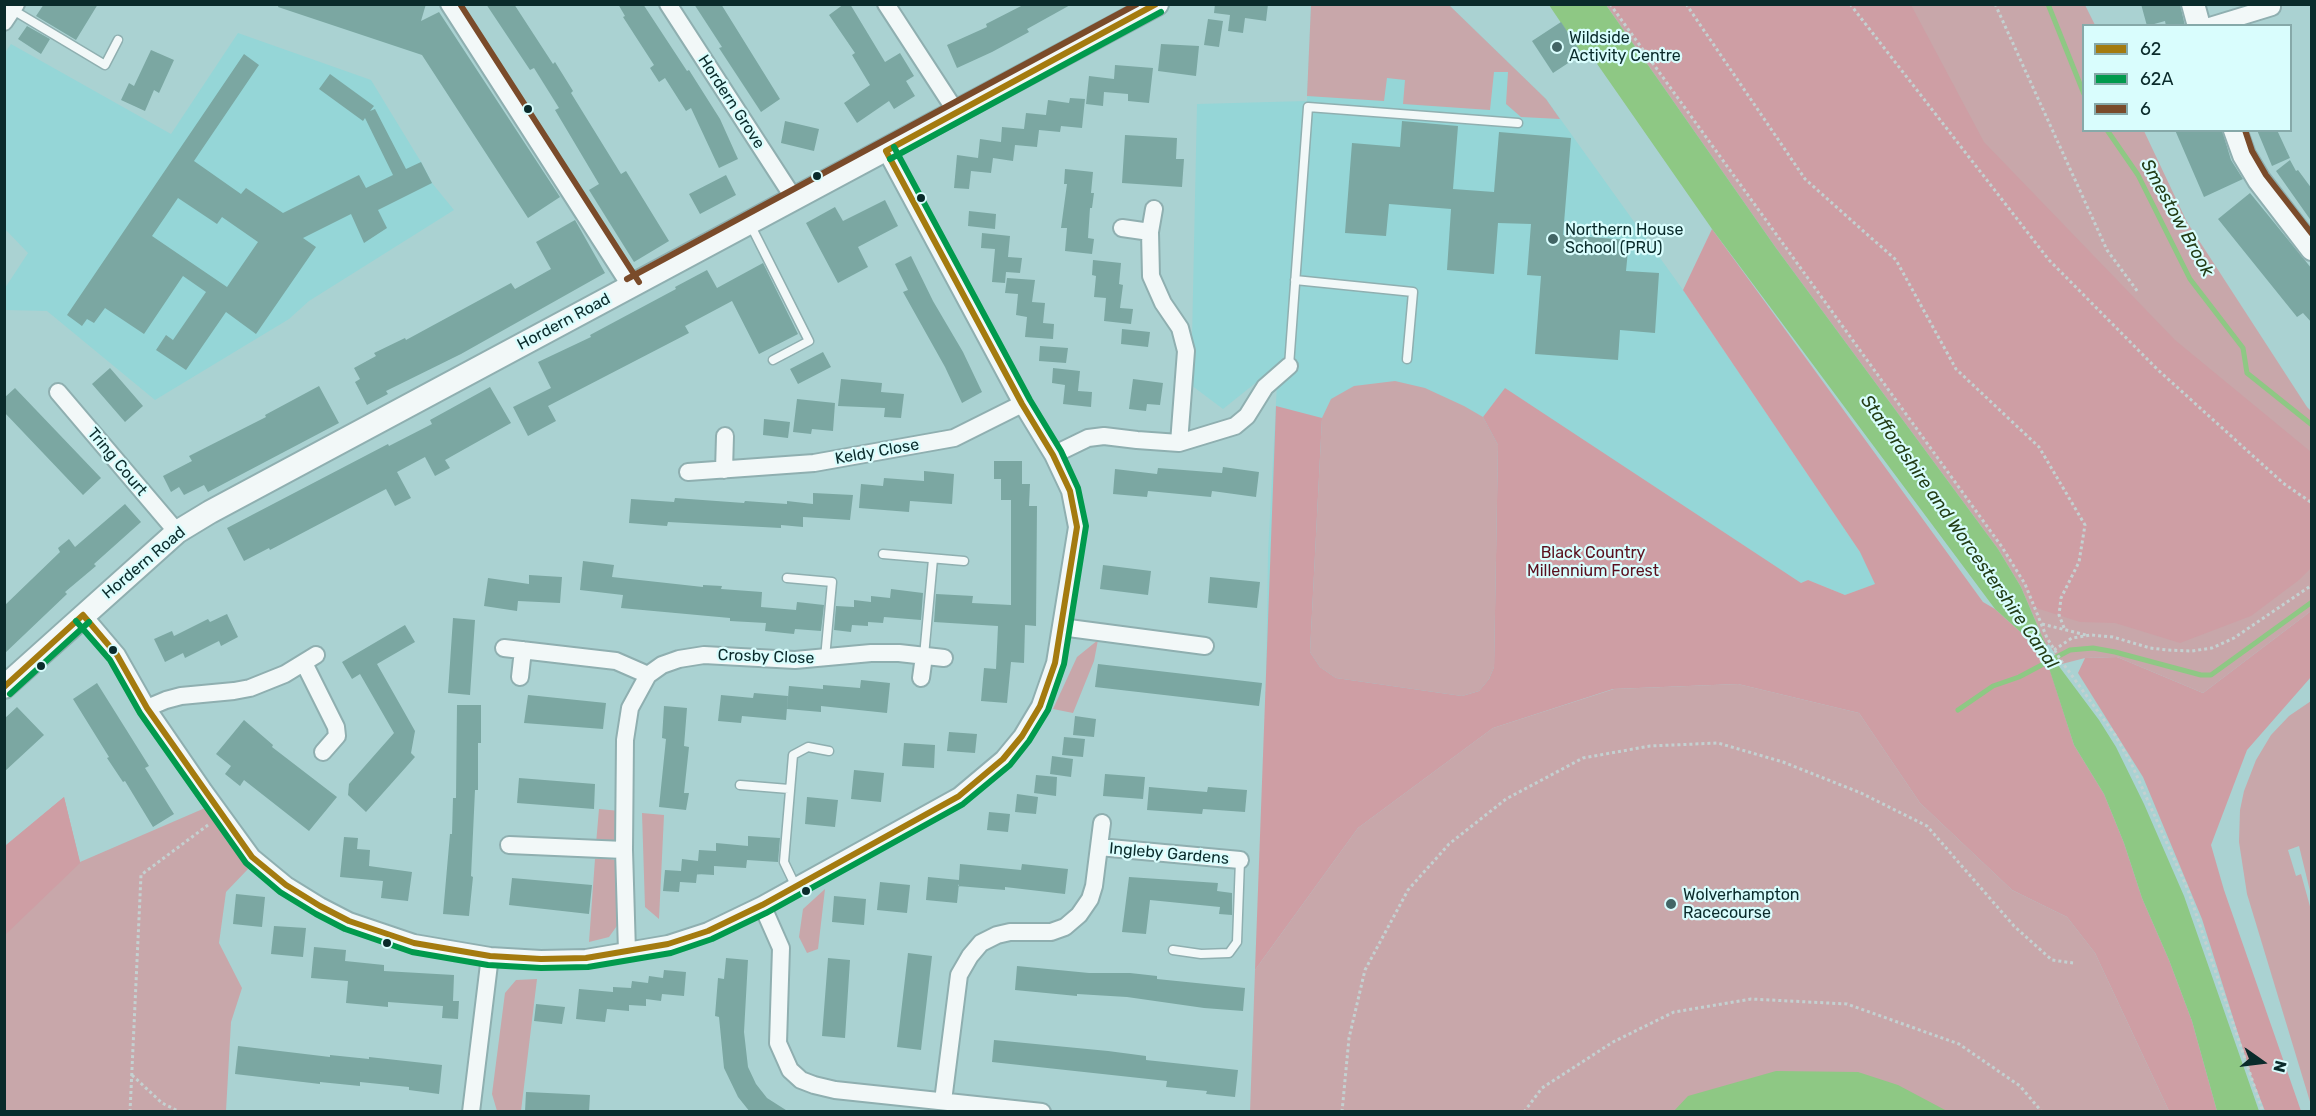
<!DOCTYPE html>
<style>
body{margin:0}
#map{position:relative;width:2316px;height:1116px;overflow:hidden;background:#aad2d2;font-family:Rubik,sans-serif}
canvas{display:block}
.frame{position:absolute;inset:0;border:6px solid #0a2b2b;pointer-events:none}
.legend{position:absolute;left:2082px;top:24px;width:210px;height:108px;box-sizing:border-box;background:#d9fdfd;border:2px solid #86a9a9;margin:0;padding:8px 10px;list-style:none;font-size:18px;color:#0a2b2b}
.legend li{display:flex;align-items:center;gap:12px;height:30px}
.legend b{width:30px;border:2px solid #86a9a9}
.north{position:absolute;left:2232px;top:1032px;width:60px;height:60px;-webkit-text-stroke:4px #d9fdfd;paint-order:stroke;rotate:104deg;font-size:16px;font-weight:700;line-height:24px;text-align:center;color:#0a2b2b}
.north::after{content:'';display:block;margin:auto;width:21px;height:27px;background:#0a2b2b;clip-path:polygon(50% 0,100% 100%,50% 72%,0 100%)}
</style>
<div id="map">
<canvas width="2316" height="1116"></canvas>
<div class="frame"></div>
<ul class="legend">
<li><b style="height:8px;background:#a47b0f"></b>62</li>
<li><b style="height:8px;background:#019a4d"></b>62A</li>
<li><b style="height:8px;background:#7a4b2a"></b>6</li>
</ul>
<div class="north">N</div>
</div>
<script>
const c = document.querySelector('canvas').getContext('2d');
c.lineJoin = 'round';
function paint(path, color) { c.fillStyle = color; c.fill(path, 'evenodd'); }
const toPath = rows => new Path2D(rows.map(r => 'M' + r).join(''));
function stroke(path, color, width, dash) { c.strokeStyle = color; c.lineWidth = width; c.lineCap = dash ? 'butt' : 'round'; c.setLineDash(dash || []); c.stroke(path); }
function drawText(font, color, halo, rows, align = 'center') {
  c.font = font + ' Rubik,sans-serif'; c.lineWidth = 4.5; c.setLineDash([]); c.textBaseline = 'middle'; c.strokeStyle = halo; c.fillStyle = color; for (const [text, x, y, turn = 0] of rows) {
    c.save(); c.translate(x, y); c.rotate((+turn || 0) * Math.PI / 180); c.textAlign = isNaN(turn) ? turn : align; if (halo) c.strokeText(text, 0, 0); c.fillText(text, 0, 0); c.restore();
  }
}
const built = toPath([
 [1311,5,1449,5,1546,99,1683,290,1860,552,1876,584,1845,595,1808,580,1604,663,1265,753,1268,552,1278,365,1223,409,1191,385,1197,104,1307,101],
 [238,33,371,80,421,162,432,183,454,210,309,301,289,319,155,400,47,311,5,310,5,288,28,253,5,229,4,54,11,44,171,134]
]);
const green = toPath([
 [1311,5,1449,5,1546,99,1560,119,1521,117,1506,104,1508,72,1494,72,1490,110,1403,104,1405,80,1387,78,1384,101,1307,96],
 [1606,5,2085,5,2095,25,2084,26,2084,130,2144,131,2187,222,2307,407,2311,411,2311,611,2203,693,2117,657,2085,658,2058,665,2044,641,2021,587,1998,549,1776,248],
 [1395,381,1425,388,1464,406,1483,417,1498,445,1494,667,1489,679,1479,691,1462,696,1336,678,1320,667,1310,652,1322,418,1331,399,1354,386],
 [1098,640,1094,661,1073,713,1053,709,1077,657],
 [1738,684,1859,713,1920,803,2012,890,2067,917,2095,953,2169,1111,1250,1112,1255,970,1358,828,1493,728,1614,689],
 [2311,701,2311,895,2299,846,2288,850,2296,876,2301,874,2311,910,2311,1105,2247,894,2239,842,2240,810,2244,791,2256,760,2271,735,2289,716],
 [64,797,80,862,205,808,226,840,248,869,226,892,219,943,242,988,231,1022,226,1111,5,1112,5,846],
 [599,809,620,811,620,840,611,844,596,844],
 [642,813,664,815,659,919,645,907],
 [595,859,610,859,619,861,619,923,609,937,589,942],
 [825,889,818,949,807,953,799,937,803,909],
 [537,979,521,1111,497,1111,492,1094,505,993,516,980]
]);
const forest = toPath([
 [1610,5,1911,5,1984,142,2175,340,2311,452,2311,568,2299,580,2251,616,2180,643,2115,623,2080,622,2033,607,2025,584,2002,547],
 [1712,229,1983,602,1995,609,2035,645,2049,667,2074,745,2104,794,2124,843,2142,898,2169,960,2192,1021,2217,1111,2169,1111,2095,953,2067,917,2012,890,1920,803,1859,713,1738,684,1613,689,1493,728,1358,828,1255,970,1276,406,1322,418,1310,652,1320,667,1336,678,1462,696,1479,691,1489,679,1494,667,1498,445,1483,417,1505,388,1801,583,1808,580,1845,595,1875,584,1860,552,1683,290],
 [2311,611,2311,677,2247,750,2211,845,2224,890,2301,1111,2265,1111,2252,1078,2202,919,2143,777,2078,673,2085,658,2117,657,2203,693],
 [64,797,80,863,5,935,5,846]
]);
const water = toPath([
 [1549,5,1606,5,1776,248,1998,549,2021,587,2044,641,2058,665,2099,720,2116,747,2144,804,2184,896,2259,1111,2217,1111,2192,1021,2169,960,2142,898,2124,843,2104,794,2074,745,2049,668,2035,645,1995,609,1712,229,1593,58,1585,57,1582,54],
 [1776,1071,1858,1072,1898,1085,1947,1111,1674,1111,1688,1096]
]);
const pier = toPath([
 [2049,644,2059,661,2047,669,2036,652]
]);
const stream = toPath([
 [2048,4,2084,94],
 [2107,130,2138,175,2190,279,2243,348,2247,373,2312,425],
 [1958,710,1993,686,2019,677,2070,650,2093,648,2115,652,2201,675,2211,675,2312,602]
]);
const building = toPath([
 [44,4,98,4,76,40,36,16],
 [279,4,426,4,421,21,439,12,560,197,528,218,422,55,278,7],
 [486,4,514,4,553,64,555,62,573,91,571,93,621,174,626,171,669,241,634,262,589,190,599,184,555,110,559,108,534,68,530,70],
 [618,4,643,4,687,71,689,70,720,119,738,159,719,168,691,108,686,111,665,78,659,82,650,68,654,65,623,17,625,16],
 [694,4,721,4,780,99,761,112,719,48,722,47],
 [844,4,850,4,885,62,900,53,914,76,906,81,915,96,894,109,889,101,857,123,844,103,870,85,852,55,855,53,829,15],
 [1025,4,1072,4,1027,29,1029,32,992,52,957,68,947,45,987,27,986,24],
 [1215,4,1268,4,1266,21,1245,18,1243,33,1228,31,1230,15,1214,13],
 [2141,4,2180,4,2185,26,2166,26,2165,21,2147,26],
 [1208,19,1223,21,1219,47,1204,45],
 [1561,22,1582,54,1553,73,1532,41],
 [27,26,50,39,41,54,18,39],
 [1161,44,1199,46,1196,76,1158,71],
 [151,50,174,60,159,93,154,90,145,111,121,100,129,83,134,86],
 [244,54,259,65,194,161,241,194,246,188,283,213,359,175,366,188,393,175,365,118,363,121,319,89,330,74,374,106,370,111,375,109,406,169,421,162,432,183,378,210,387,228,364,243,351,214,303,238,316,247,256,334,226,312,186,370,156,350,166,335,173,340,206,292,183,276,144,334,105,308,94,323,87,319,82,326,67,315],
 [178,198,217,224,222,217,258,242,227,287,152,236],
 [1115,65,1153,68,1149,103,1128,101,1128,94,1104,92,1103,106,1086,104,1089,76,1114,79],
 [1070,98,1085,99,1082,128,1061,126,1060,132,1039,130,1037,147,1015,145,1013,161,993,158,991,173,971,171,969,189,954,188,957,155,978,158,980,139,1001,142,1002,127,1024,129,1026,113,1046,115,1048,100,1069,103],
 [785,121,819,129,814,151,781,143],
 [1402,121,1458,126,1453,189,1494,192,1499,132,1571,138,1563,235,1629,240,1626,271,1659,273,1655,333,1620,330,1618,360,1535,354,1541,276,1527,275,1531,224,1498,223,1494,274,1447,270,1451,209,1389,204,1386,236,1345,233,1352,143,1400,147],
 [2175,130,2222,130,2231,160,2243,179,2204,197],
 [2257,130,2277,130,2290,158,2272,166],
 [1125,135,1177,138,1176,159,1184,159,1182,187,1122,183],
 [2290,160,2296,171,2298,170,2312,189,2312,222,2276,171],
 [1065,169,1093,172,1091,193,1094,193,1092,208,1090,208,1088,238,1094,239,1092,254,1065,251,1067,228,1061,228,1067,184,1064,184],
 [726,175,736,195,700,214,689,194],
 [2250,193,2312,269,2312,323,2303,313,2297,317,2218,219],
 [885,200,898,226,858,247,868,267,838,283,806,223,835,207,843,221],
 [969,211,996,214,995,229,968,226],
 [575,220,605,273,461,354,386,391,388,394,367,405,355,382,360,379,354,368,376,356,374,353,405,338,406,340,511,283,515,289,551,269,536,242],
 [982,233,1010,236,1008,257,1022,258,1020,273,1006,272,1005,283,992,282,995,249,981,248],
 [911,256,933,301,963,352,982,392,962,403,945,367,903,292,908,290,895,264],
 [1093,260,1121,263,1119,284,1123,285,1120,308,1133,309,1131,324,1104,321,1106,298,1094,297,1096,276,1092,275],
 [763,263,798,334,759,354,732,301,685,326,689,333,548,406,556,421,528,436,513,407,551,388,538,362,591,337,590,335,676,289,675,287,707,270,717,288],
 [1007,278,1035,280,1032,302,1045,303,1043,323,1054,324,1053,339,1025,337,1027,317,1016,315,1018,294,1005,293],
 [1122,329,1150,332,1148,347,1121,344],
 [1040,346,1068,348,1066,363,1039,361],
 [823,352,831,367,798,384,790,369],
 [110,368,143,406,125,422,92,384],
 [1053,368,1080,371,1078,391,1092,392,1091,407,1063,404,1065,385,1052,383],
 [841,379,882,383,881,392,904,394,901,418,884,417,885,408,838,406],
 [1133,379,1163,383,1160,405,1147,404,1146,411,1129,409],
 [319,386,339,423,208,492,204,485,184,495,179,487,171,492,163,476,192,461,189,456,266,417,265,415],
 [490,387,511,423,445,460,450,468,435,476,425,457,397,472,411,498,395,506,386,489,270,550,269,548,244,561,227,528,388,444,389,446,432,424,430,420],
 [15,388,101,478,83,495,4,412,4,398],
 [797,399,835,403,833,431,812,429,811,434,793,432],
 [764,419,790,422,788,438,763,435],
 [994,461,1022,461,1022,484,1030,484,1029,506,1037,506,1036,626,1025,625,1024,663,1011,662,1007,703,981,701,984,668,996,669,998,626,934,622,936,594,973,596,972,603,1011,605,1011,500,1001,500,1001,479,994,479],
 [1223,467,1259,472,1256,497,1212,491,1211,497,1148,491,1147,497,1113,494,1115,469,1157,474,1158,468,1222,473],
 [924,471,954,474,952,504,910,501,909,512,859,508,861,484,883,486,884,478,924,481],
 [813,493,853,495,850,520,803,517,803,527,781,525,781,528,668,522,667,526,629,523,631,499,674,502,675,498,744,503,745,501,787,504,787,501,813,504],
 [125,504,141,522,94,564,96,566,65,592,67,594,4,654,4,606,60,552,58,548,69,539,75,547],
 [583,561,614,565,612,577,703,587,703,585,722,586,721,589,762,592,761,607,796,610,797,602,824,605,821,631,795,629,794,634,765,631,766,623,730,621,730,618,621,608,623,595,580,590],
 [1103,565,1151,571,1148,595,1100,589],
 [529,575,562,577,560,603,518,601,517,611,484,606,488,578,529,584],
 [1210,577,1260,582,1257,608,1208,603],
 [891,589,923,593,921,620,884,617,883,623,868,622,868,626,852,625,851,632,834,630,836,606,854,607,854,600,871,602,871,596,890,598],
 [227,614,238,637,221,646,219,641,185,658,183,653,165,662,154,639,172,631,174,636,208,619,210,622],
 [453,618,475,620,470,695,448,693],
 [405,625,415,642,377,664,415,731,411,753,415,757,366,812,348,795,349,784,394,733,360,674,352,679,342,662],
 [1098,664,1262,683,1259,706,1095,687],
 [861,680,890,683,887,713,821,706,821,712,787,709,789,686,823,689,823,685,860,688],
 [97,683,149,766,145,768,174,814,153,827,125,781,123,782,107,758,109,757,73,699],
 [754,693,788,696,786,720,742,716,741,723,718,721,721,695,753,698],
 [528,695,606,703,603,729,524,723],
 [457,705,481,705,481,743,478,743,478,790,475,790,471,876,473,877,469,916,443,914,450,834,452,834,453,798,456,798],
 [664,706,687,708,684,746,689,747,684,793,689,793,686,810,659,807,666,739,662,738],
 [17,707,44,735,4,772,4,719],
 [1075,716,1096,719,1094,737,1073,735],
 [244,720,273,745,272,747,337,797,309,831,244,780,240,786,225,774,231,766,216,754],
 [949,732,977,734,975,753,947,751],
 [1064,737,1085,739,1083,757,1062,755],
 [904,743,935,745,934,768,902,766],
 [1052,756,1073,759,1071,777,1050,774],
 [854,770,884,773,881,802,851,799],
 [1105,774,1145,777,1143,799,1103,796],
 [1036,775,1057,777,1056,796,1034,793],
 [519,778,595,784,594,809,517,803],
 [1149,787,1207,792,1208,787,1247,790,1245,812,1203,809,1202,814,1147,810],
 [1017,794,1038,797,1036,814,1015,812],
 [807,797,838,800,835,827,805,824],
 [989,812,1010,814,1008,832,987,830],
 [748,836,780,838,778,862,747,860,746,868,714,866,714,875,697,874,698,866,696,883,680,882,679,892,663,891,665,870,681,871,682,859,698,861,699,850,716,851,716,843,748,846],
 [344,837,358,838,357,849,370,850,369,866,412,872,408,901,381,898,383,881,340,877],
 [960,864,1021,870,1022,864,1068,869,1065,894,1005,887,1005,890,958,886,959,884,957,903,926,900,928,877,959,880],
 [1129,877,1218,883,1217,891,1232,893,1232,915,1219,914,1220,907,1150,900,1146,934,1122,932],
 [512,878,592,885,589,914,509,905],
 [880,882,910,885,907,913,877,910],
 [236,894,265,897,262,927,233,924],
 [834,896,866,899,864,925,832,922],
 [274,926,306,928,303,957,271,954],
 [314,947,346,950,345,961,384,965,384,971,454,975,453,1001,459,1001,458,1019,442,1018,443,1006,388,1002,388,1007,346,1003,348,981,311,978],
 [908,953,932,956,921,1050,897,1047],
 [726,958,748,960,744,1032,748,1067,756,1084,767,1098,789,1112,750,1112,738,1097,724,1068,719,1017,715,1016,718,978,724,979],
 [828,958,850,960,845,1038,822,1036],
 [1017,966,1089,973,1130,973,1157,976,1157,979,1245,988,1243,1011,1204,1008,1127,997,1077,994,1077,996,1015,990],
 [664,970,686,972,684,996,662,994,661,1001,646,999,646,1006,629,1005,629,1011,607,1009,605,1022,576,1019,579,989,613,992,613,987,631,988,632,981,648,983,649,976,663,978],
 [536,1004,565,1007,562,1024,534,1021],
 [994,1040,1108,1051,1146,1056,1146,1060,1238,1070,1235,1097,1206,1094,1207,1091,1166,1087,1167,1081,992,1062],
 [238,1046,330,1057,330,1055,369,1059,369,1057,442,1065,439,1094,409,1090,409,1087,360,1082,360,1086,320,1082,320,1084,235,1074],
 [526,1092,590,1095,589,1112,525,1112]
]);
const path = toPath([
 [1610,4,2002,547,2025,584,2047,638,2062,662,2115,735,2131,763,2188,890,2263,1112],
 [1686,4,1805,179,1896,260,1956,369,2039,447,2085,525,2079,562,2061,598,2059,615,2065,630],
 [1850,4,2049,260,2157,369,2283,483,2312,503],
 [1995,4,2107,250,2138,292],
 [2042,624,2086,635],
 [2054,650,2072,638,2091,635,2113,637,2150,648,2167,650,2192,651,2212,648,2234,638,2312,585],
 [132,1075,162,1103,180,1112],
 [130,1112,141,875,208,825],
 [1342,1112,1349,1038,1365,970,1408,890,1449,844,1506,799,1583,758,1650,746,1718,743,1783,762,1861,793,1927,826,2014,926,2052,960,2073,963],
 [1524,1112,1542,1088,1613,1042,1674,1012,1751,999,1847,1004,1959,1044,2020,1086,2042,1112]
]);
const lane = toPath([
 [13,10,105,65,118,40],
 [750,224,809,341,773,360],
 [1295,280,1413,292,1407,359],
 [1289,366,1308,107,1518,123],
 [883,554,964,561],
 [787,578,832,582,825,658],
 [924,656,933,559],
 [740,785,789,789],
 [795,885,784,862,793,755,808,747,829,751],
 [1173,950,1201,954,1229,953,1237,942,1240,860]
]);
const street = toPath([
 [449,4,631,287],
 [668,4,795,200],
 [886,4,957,113],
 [4,22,16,4],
 [2210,26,2272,7],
 [1154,209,1150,232,1151,276,1163,303,1180,328,1186,351,1179,443],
 [1122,228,1150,232],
 [58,392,177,532],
 [1053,455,1088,438,1104,436,1137,440,1179,443,1235,426,1247,416,1265,387,1289,366],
 [724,470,725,436],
 [688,472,814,463,954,438,1022,404],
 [83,615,117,655,147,708,204,791,252,857,286,885,320,906,349,921,414,943,490,956,541,959,586,958,668,944,708,931,762,905,959,796,1003,759,1022,736,1040,706,1055,663,1077,527,1070,491,1053,455,1022,404,886,151],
 [1061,627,1205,646],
 [504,648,616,661,648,675],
 [304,663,336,727,337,736,323,752],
 [520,677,523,650],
 [921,678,924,656],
 [147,708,166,700,181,696,234,691,250,688,285,674,316,655],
 [509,845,624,850],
 [1099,847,1240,860],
 [762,905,781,948,778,1043,790,1070,801,1080,814,1085,835,1090,1042,1112],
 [627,952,624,850,625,740,630,708,648,675,662,665,679,659,704,655,795,660,871,653,899,653,944,658],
 [943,1101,959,975,970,956,981,943,997,935,1010,932,1051,932,1065,927,1079,915,1090,899,1094,886,1102,823],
 [471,1112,490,956]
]);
const secondary = toPath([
 [2193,4,2199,26],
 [2235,130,2244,155,2259,180,2312,249],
 [4,687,177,532,210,512,1157,4]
]);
const bus1 = toPath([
 [886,151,1156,4],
 [83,615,117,655,147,708,252,857,286,885,320,906,349,921,414,943,490,956,541,959,586,958,668,944,708,931,762,905,959,796,1003,759,1022,736,1040,706,1055,663,1077,527,1070,491,1053,455,1022,404,886,151],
 [4,687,83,615]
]);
const bus2 = toPath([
 [890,159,1161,12],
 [76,621,110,660,140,713,246,863,280,892,316,914,345,929,412,952,488,965,541,968,588,967,671,953,712,939,766,913,963,804,1010,765,1029,741,1048,710,1064,664,1086,526,1078,488,1061,451,1030,400,894,147],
 [10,694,89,622]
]);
const bus3 = toPath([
 [460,4,639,282],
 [2245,130,2252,151,2266,175,2312,234],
 [627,279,1137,4]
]);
const markers = [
 [1557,47,6,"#426565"],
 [528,109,5,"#0a2b2b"],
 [817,176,5,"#0a2b2b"],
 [921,198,5,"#0a2b2b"],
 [1553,239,6,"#426565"],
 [113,650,5,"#0a2b2b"],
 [41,666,5,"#0a2b2b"],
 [806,891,5,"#0a2b2b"],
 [1671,904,6,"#426565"],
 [387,943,5,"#0a2b2b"]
];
const poiNames = [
 ["Wildside",1569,38],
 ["Activity Centre",1569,56],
 ["Northern House",1565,230],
 ["School (PRU)",1565,248],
 ["Wolverhampton",1683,895],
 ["Racecourse",1683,913]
];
const streetNames = [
 ["Hordern Grove",731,102,57],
 ["Hordern Road",564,322,-28],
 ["Keldy Close",877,452,-10],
 ["Tring Court",117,462,50],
 ["Hordern Road",144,563,-40],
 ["Crosby Close",766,657,2],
 ["Ingleby Gardens",1169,854,5]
];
const parkNames = [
 ["Black Country",1593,553],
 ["Millennium Forest",1593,571]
];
const waterNames = [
 ["Smestow Brook",2177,218,61],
 ["Staffordshire and Worcestershire Canal",1959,532,55]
];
paint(built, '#95d6d7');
paint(green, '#c8a7aa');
paint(forest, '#ce9ea4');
paint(water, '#8ec884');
paint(pier, '#aad2d2');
stroke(stream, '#8ec884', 5);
paint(building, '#7ba7a2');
stroke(lane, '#8fafb0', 11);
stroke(street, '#8fafb0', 20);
stroke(secondary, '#8fafb0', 26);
stroke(path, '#c4d1d1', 3, [3, 3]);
stroke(lane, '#f2f8f8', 8);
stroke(street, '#f2f8f8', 16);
stroke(secondary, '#f2f8f8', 22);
stroke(bus1, '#a47b0f', 6);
stroke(bus2, '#019a4d', 6);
stroke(bus3, '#7a4b2a', 6);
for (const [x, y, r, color] of markers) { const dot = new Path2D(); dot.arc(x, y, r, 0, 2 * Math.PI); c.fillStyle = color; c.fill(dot); stroke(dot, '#d9fdfd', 2); }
drawText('16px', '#0a2b2b', '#d9fdfd', poiNames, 'left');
drawText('16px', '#0a2b2b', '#d9fdfd', streetNames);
drawText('16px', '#5a0f1d', '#d9fdfd', parkNames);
drawText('italic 18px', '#223c15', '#d9fdfd', waterNames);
</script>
